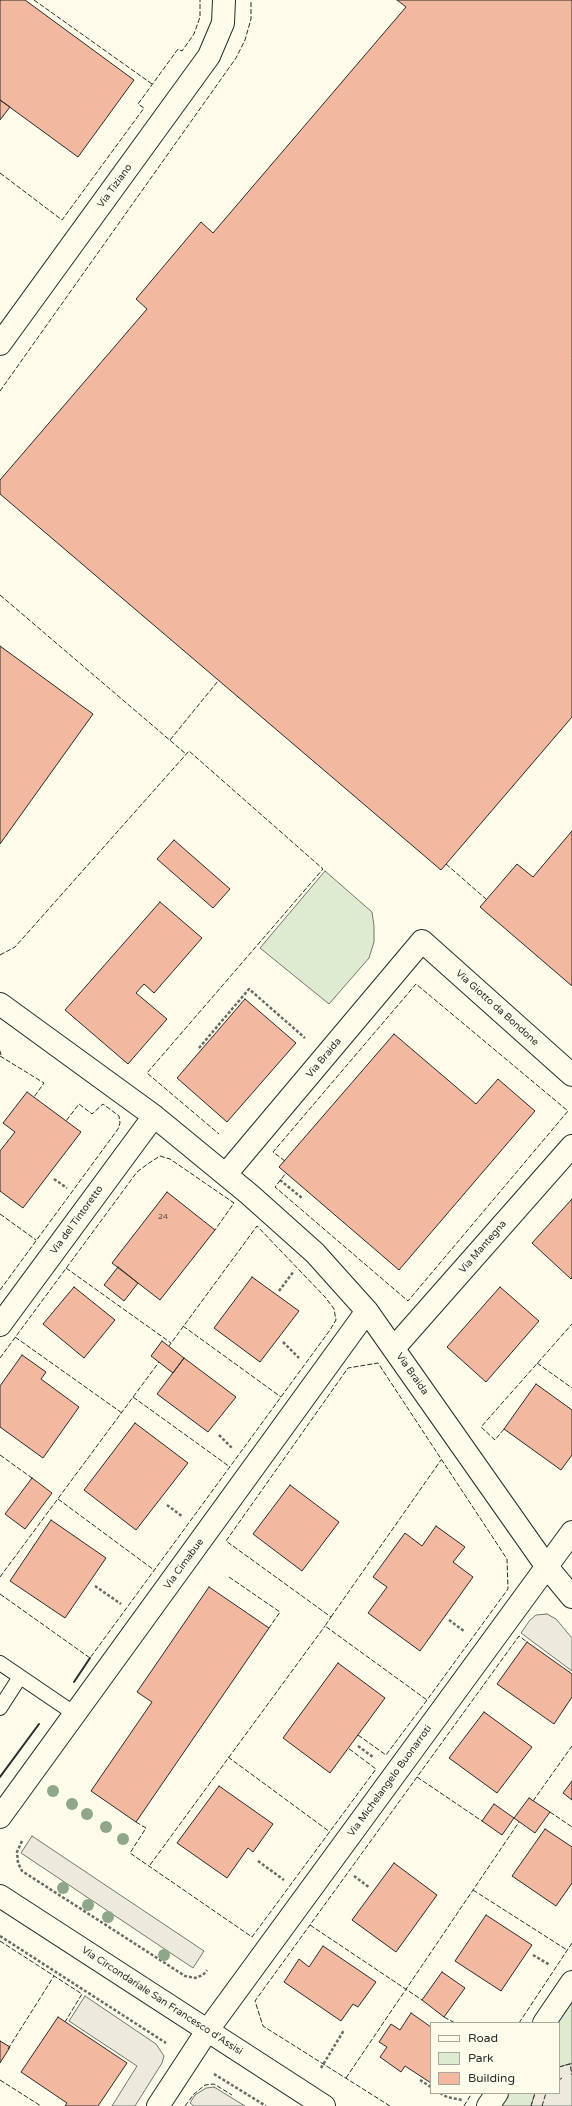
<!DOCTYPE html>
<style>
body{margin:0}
#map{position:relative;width:572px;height:2106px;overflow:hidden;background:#fdfbea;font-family:"Varela Round",sans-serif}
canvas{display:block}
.legend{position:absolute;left:430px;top:2022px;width:130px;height:72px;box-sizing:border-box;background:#fdfbea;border:1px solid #a9a89e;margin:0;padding:5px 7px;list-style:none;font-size:12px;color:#2b2b2b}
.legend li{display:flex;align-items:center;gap:8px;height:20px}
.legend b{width:20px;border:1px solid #a9a89e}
</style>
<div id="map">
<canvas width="572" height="2106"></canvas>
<ul class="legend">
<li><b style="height:5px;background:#fdfbea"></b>Road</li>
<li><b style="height:11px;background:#deebd1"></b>Park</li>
<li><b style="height:11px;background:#f2b8a0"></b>Building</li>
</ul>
</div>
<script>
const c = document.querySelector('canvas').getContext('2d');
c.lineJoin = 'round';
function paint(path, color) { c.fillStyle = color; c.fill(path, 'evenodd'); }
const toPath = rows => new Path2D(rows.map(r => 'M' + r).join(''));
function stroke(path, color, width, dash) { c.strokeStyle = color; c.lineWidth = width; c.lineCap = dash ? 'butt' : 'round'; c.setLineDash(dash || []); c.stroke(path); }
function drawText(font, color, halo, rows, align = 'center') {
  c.font = font + ' "Varela Round",sans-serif'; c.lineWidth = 3; c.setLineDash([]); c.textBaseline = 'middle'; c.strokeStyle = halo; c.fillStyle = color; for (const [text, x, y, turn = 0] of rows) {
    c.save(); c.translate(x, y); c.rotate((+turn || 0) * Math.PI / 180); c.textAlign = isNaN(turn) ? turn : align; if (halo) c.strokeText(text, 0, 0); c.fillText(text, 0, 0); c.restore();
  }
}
const green = toPath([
 [325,871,372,912,374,926,374,942,369,958,329,1004,260,948,325,871],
 [572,1983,572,2106,490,2106,499,2093,559,2093,559,2023,545,2023,572,1983]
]);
const parking = toPath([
 [547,1614,556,1619,572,1638,572,1671,521,1633,530,1620,536,1615,547,1614],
 [32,1836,204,1951,193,1968,21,1853,32,1836],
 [85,1996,156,2044,164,2056,162,2063,135,2106,112,2106,137,2066,69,2021,85,1996],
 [572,2063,572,2106,531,2106,535,2093,559,2093,559,2067,572,2063],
 [214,2087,245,2106,194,2106,190,2103,195,2095,206,2088,214,2087]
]);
const building = toPath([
 [0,0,25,0,134,80,78,157,0,100,0,0],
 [397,0,572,0,572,717,441,870,0,494,0,480,147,309,136,299,201,222,213,233,406,7,397,0],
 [0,100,10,107,0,120,0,100],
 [0,646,93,714,0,844,0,646],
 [572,831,572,986,480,907,517,864,533,877,572,831],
 [174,840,230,889,213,908,157,859,174,840],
 [160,902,202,938,154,993,144,984,136,993,167,1019,128,1064,65,1010,160,902],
 [245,999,296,1043,227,1122,177,1078,245,999],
 [394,1034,476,1104,498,1079,535,1111,399,1270,279,1167,394,1034],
 [27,1092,81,1132,23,1208,0,1191,0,1151,15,1132,3,1123,27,1092],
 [167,1192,215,1230,160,1300,112,1263,167,1192],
 [572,1199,572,1278,571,1279,532,1243,572,1199],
 [118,1267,138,1283,124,1301,104,1285,118,1267],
 [252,1277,299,1311,260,1362,214,1328,252,1277],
 [74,1287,115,1320,84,1358,43,1324,74,1287],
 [500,1287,539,1321,486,1382,447,1347,500,1287],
 [162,1341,184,1358,173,1373,151,1356,162,1341],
 [22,1355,46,1372,41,1379,79,1407,43,1458,0,1427,0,1386,22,1355],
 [184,1358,236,1397,208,1432,157,1394,184,1358],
 [536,1384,572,1410,572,1455,561,1470,504,1429,536,1384],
 [135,1423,188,1463,136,1530,84,1490,135,1423],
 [32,1478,52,1493,25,1529,5,1514,32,1478],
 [290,1485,339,1522,302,1571,253,1534,290,1485],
 [51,1520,106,1558,65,1618,10,1581,51,1520],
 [436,1526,465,1547,453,1562,473,1577,420,1651,368,1613,387,1587,373,1577,405,1533,422,1546,436,1526],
 [209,1587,269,1628,136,1822,91,1791,152,1702,137,1692,209,1587],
 [527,1642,572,1674,572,1697,554,1724,497,1684,527,1642],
 [338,1663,385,1698,330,1773,283,1738,338,1663],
 [484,1712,532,1747,497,1793,449,1758,484,1712],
 [572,1781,572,1800,563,1793,572,1781],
 [219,1786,273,1824,253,1852,248,1848,227,1878,177,1843,219,1786],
 [529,1798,550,1812,535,1833,514,1818,529,1798],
 [494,1804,514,1818,502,1835,482,1821,494,1804],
 [545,1829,572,1847,572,1883,556,1906,512,1876,545,1829],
 [394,1863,437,1895,396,1952,352,1920,394,1863],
 [486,1915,532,1945,501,1991,455,1961,486,1915],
 [323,1946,376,1982,358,2007,353,2004,341,2021,284,1982,299,1959,309,1967,323,1946],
 [442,1972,465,1988,444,2017,422,2000,442,1972],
 [411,2013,431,2027,431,2083,405,2066,401,2072,380,2057,387,2047,379,2042,391,2024,400,2030,411,2013],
 [58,2017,127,2063,98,2106,65,2106,67,2103,21,2072,58,2017],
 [0,2041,10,2047,0,2063,0,2041]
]);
const path = toPath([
 [199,1048,249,989,305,1038],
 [54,1179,67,1188],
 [280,1180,302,1198],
 [279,1291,294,1271],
 [283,1342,299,1358],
 [219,1435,233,1449],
 [167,1505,183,1517],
 [95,1586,121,1604],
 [449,1620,464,1631],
 [358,1746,373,1757],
 [22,1841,17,1852,18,1863,22,1871,185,1976,195,1978,203,1975,207,1970],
 [258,1861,284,1880],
 [354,1876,370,1888],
 [0,1936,166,2043],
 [533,1955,550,1965],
 [321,2068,344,2030],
 [214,2074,266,2106],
 [420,2080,431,2087],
 [440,2093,447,2097,462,2100]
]);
const service = toPath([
 [0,1663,75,1714],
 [0,1708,20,1677]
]);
const minor = toPath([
 [0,344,209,56,223,23,224,0],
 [0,1004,154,1116,249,1194,315,1253,367,1311,547,1567,572,1597],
 [226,1174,422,941,572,1075],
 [0,1325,154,1116],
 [394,1348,572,1146],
 [0,1817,367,1311],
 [544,2023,572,1982],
 [158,2106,207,2031,572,1532],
 [488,2106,497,2093]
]);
const tertiary = toPath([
 [0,1896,324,2106]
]);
const fence = toPath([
 [34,0,152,84],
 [0,173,62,220,144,108,138,104,178,49,182,51,194,34,200,17,200,0],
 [0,391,236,58,245,40,251,19,251,0],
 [0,595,186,754],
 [170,740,218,681],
 [446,864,486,899],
 [0,955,15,947,189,751,323,869,147,1073,219,1134],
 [0,1051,1,1055],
 [0,1056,44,1083,34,1097],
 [285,1161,273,1152,416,984,568,1111,408,1301,275,1187,286,1173],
 [0,1214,36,1240],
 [66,1268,171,1343],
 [0,1290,118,1129,120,1123,119,1116,103,1104,92,1114,79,1104,66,1121],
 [183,1326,281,1397],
 [15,1337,122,1413],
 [0,1358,137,1172,149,1163,160,1156,170,1159,234,1203,215,1230],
 [537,1363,572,1388],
 [133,1397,230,1467],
 [504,1429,495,1440,481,1427,572,1324],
 [0,1455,32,1478],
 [58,1499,154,1570],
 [0,1577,159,1362],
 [229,1577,280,1612,269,1628],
 [0,1594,90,1658,330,1330,336,1320,334,1309,325,1297,257,1226,169,1346],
 [331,1617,441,1460],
 [358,1735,386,1755,427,1700,508,1589,507,1559,378,1363,348,1368,226,1541,331,1617,325,1626,427,1700],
 [228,1757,330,1832],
 [417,1777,482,1821],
 [533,1801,572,1746],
 [550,1812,572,1827],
 [136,1822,146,1828,130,1853,252,1937,376,1769,348,1748],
 [150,1865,325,1626],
 [473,1890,567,1950],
 [310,1925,422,2000],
 [0,1941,82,1994,65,2022],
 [444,2017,455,2023],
 [519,2023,572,1943],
 [8,2049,54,1976],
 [559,2067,570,2064,572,2075],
 [346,2078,519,1822],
 [0,2080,41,2106],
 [559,2080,562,2078],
 [185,2106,194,2094,205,2085,214,2084,232,2095],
 [390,2106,263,2026,255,2001,519,1636,527,1642],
 [464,2106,472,2093],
 [531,2106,535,2093],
 [542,2106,546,2093]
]);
const wall = toPath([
 [74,1682,90,1658],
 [0,1777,39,1724]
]);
const trees = [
 [53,1791],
 [72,1804],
 [87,1814],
 [106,1827],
 [123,1839],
 [63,1888],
 [88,1905],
 [108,1917],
 [164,1955]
];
const numberNames = [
 ["24",163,1217]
];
const streetNames = [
 ["Via Tiziano",115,186,-54],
 ["Via Giotto da Bondone",497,1008,42],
 ["Via Braida",324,1058,-50],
 ["Via del Tintoretto",77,1220,-54],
 ["Via Mantegna",483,1247,-49],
 ["Via Braida",412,1374,55],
 ["Via Cimabue",184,1564,-54],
 ["Via Michelangelo Buonarroti",390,1781,-54],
 ["Via Circondariale San Francesco d'Assisi",162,2001,33]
];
paint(green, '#deebd1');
stroke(green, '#74746e', 1);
paint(parking, '#eceadb');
stroke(parking, '#74746e', 1);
paint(building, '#f2b8a0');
stroke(building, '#2b2b2b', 1);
stroke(service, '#2b2b2b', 16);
stroke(minor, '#2b2b2b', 24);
stroke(tertiary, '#2b2b2b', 24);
stroke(path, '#6a6964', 2.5, [3, 2]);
stroke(service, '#fdfbea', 14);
stroke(minor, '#fdfbea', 22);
stroke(tertiary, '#fdfbea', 22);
stroke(fence, '#2b2b2b', 1, [5, 2]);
stroke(wall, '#2b2b2b', 2);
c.fillStyle = '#8ea78a';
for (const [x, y] of trees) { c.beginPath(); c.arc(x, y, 6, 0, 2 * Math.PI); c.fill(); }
drawText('8px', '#5d4e48', null, numberNames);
drawText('10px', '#2b2b2b', '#fdfbea', streetNames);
</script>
